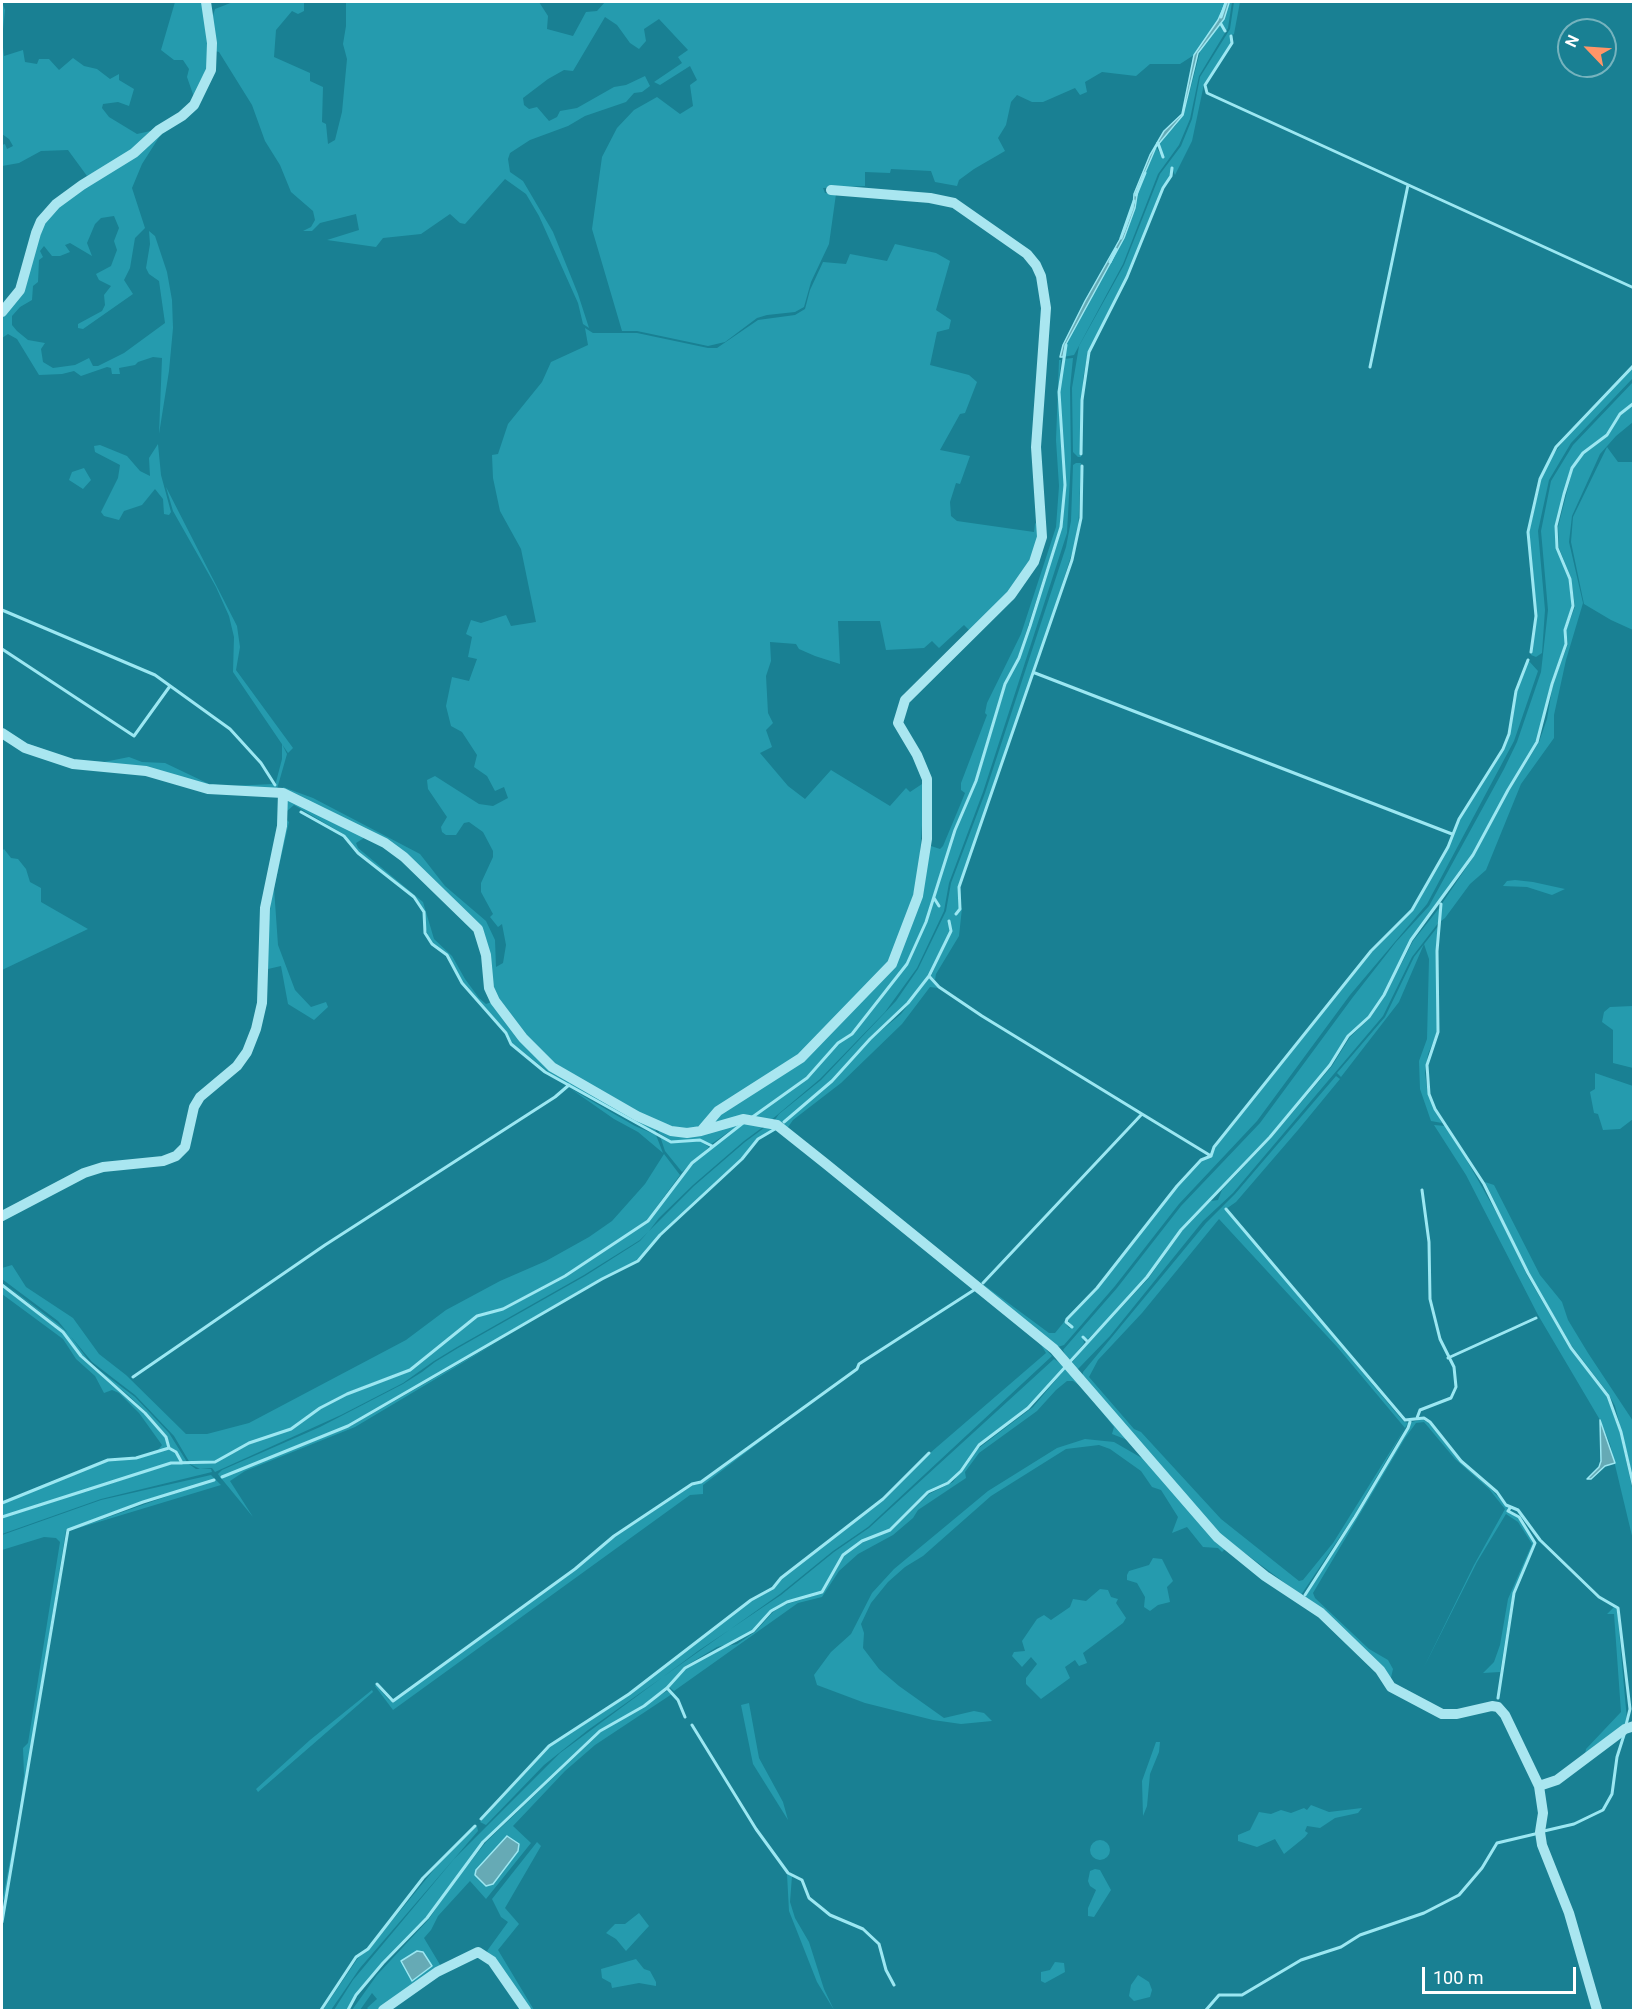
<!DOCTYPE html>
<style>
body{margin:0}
#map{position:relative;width:1635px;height:2012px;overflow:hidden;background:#198093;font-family:Roboto,sans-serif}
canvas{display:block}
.frame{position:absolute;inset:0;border:3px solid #fff;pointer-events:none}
.north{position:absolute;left:1557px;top:18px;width:60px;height:60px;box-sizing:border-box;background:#198093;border:2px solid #75b3be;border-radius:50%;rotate:295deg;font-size:16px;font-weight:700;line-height:24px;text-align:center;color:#fff}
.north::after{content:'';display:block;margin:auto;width:21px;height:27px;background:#ff9568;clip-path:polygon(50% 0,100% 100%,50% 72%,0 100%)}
.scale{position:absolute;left:1422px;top:1967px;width:154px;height:27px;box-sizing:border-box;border:3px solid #fff;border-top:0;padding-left:8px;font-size:18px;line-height:21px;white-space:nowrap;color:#fff;-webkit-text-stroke:4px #198093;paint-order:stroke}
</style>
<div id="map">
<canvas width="1635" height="2012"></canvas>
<div class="frame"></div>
<div class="north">N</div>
<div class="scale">100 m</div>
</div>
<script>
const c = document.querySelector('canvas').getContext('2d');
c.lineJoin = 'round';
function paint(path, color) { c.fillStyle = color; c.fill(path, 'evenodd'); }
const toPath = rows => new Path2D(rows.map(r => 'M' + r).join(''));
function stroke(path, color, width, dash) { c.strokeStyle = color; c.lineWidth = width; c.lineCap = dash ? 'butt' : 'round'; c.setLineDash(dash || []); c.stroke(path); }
const green = toPath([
 [2,2,5,10,2,39,4,56,23,50,25,62,37,64,39,59,49,59,59,70,73,58,84,66,97,69,110,79,119,74,119,80,134,89,129,106,118,102,103,104,102,108,109,117,137,134,155,130,122,159,87,176,68,150,41,151,19,163,2,166,2,145,5,144,7,149,13,146,9,139,2,134],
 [175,2,205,2,210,59,195,100,187,77,189,69,183,60,174,60,161,50],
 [233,2,304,2,304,11,298,14,292,11,276,30,274,57,310,73,310,81,323,87,322,122,326,124,328,144,335,140,342,112,347,59,343,44,346,26,346,2,539,2,548,16,547,29,573,36,586,12,597,11,605,2,1226,2,1218,20,1194,55,1180,64,1150,64,1136,76,1102,72,1085,82,1087,92,1080,95,1075,88,1043,102,1032,102,1017,95,1011,102,1006,125,998,138,1005,151,974,169,959,180,957,186,935,182,931,171,891,169,890,173,865,172,865,186,823,188,825,193,836,194,829,244,811,282,804,307,795,312,767,315,757,318,725,342,708,346,637,331,622,331,592,229,602,157,617,128,634,110,657,97,680,114,693,106,690,85,697,80,690,66,660,85,654,82,682,63,678,57,688,50,659,19,644,29,646,41,639,49,630,43,617,25,605,17,573,71,564,70,548,79,523,98,524,105,529,109,537,107,549,121,557,117,560,111,577,108,614,87,626,85,645,76,650,86,642,92,634,93,626,102,585,116,568,126,530,140,510,153,508,159,510,172,523,181,553,232,578,294,589,328,583,324,578,303,539,216,526,194,505,179,465,224,460,223,450,214,421,234,383,238,376,247,327,240,359,230,356,214,320,223,312,231,303,231,311,227,315,220,313,211,291,192,280,165,265,141,252,105,219,52,215,51,212,19,215,9],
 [1229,2,1232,2,1228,28,1199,76,1190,119,1179,145,1158,174,1123,264,1074,355,1063,357,1066,344,1124,238,1138,189,1156,147,1163,158,1159,143,1176,125,1185,110,1201,48,1220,25,1225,31,1221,23],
 [1234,2,1240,2,1234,34,1231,36,1232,42,1204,84,1192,141,1175,175,1171,167,1171,176,1163,188,1132,264,1088,351,1083,379,1081,457,1078,457,1073,452,1072,388,1079,346,1124,265,1160,174,1181,146,1192,119,1200,77,1230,29],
 [163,131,142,164,132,188,145,228,135,238,130,268,124,280,133,294,83,329,78,328,78,324,102,311,105,305,104,295,111,286,99,280,96,274,111,266,117,250,114,241,119,228,114,216,101,218,95,224,87,243,92,256,70,243,65,245,70,252,60,256,52,256,44,246,40,251,43,257,39,260,38,282,33,286,32,300,20,307,12,316,12,325,17,331,28,340,45,343,41,349,43,362,53,368,75,365,89,358,93,366,98,366,124,353,165,323,159,281,149,274,146,268,150,244,149,231,155,236,167,272,172,300,173,328,169,371,159,434,162,358,153,357,138,362,135,365,119,368,120,374,112,374,111,368,107,367,81,376,74,371,62,374,39,375,17,339,8,334,2,338,2,316,15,302,37,234,50,213],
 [895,244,936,253,950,261,936,310,951,320,949,329,937,332,930,365,969,375,977,382,965,413,960,414,940,450,970,456,960,484,956,483,950,502,951,516,957,521,1034,532,1035,524,1040,517,1040,538,1024,574,972,633,964,625,939,648,932,641,924,648,886,650,880,621,838,621,840,664,815,656,799,649,796,644,770,642,771,661,766,676,768,713,773,723,766,730,772,747,760,753,788,786,805,799,831,770,890,806,906,788,910,792,925,782,918,883,894,958,800,1056,701,1129,671,1129,571,1077,538,1051,495,996,486,944,408,856,284,790,283,787,313,798,420,854,445,886,486,921,495,940,496,967,503,963,506,945,502,924,498,927,490,917,493,914,481,892,481,883,493,857,493,851,483,832,469,822,464,823,456,835,446,835,442,832,441,827,447,817,428,789,427,780,435,776,479,804,493,806,508,798,504,787,495,791,487,776,474,767,477,755,462,732,451,726,446,706,452,677,469,681,477,659,468,657,472,637,466,634,471,620,481,623,506,615,511,626,536,622,521,549,500,511,493,478,492,455,498,454,508,424,542,382,551,362,588,345,585,328,593,333,637,333,708,348,717,348,758,320,795,315,805,309,810,290,823,262,846,264,850,254,887,261],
 [1073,358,1070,388,1071,459,1067,533,983,792,949,883,944,911,917,968,885,1012,820,1079,770,1121,751,1118,807,1079,838,1044,852,1034,908,965,934,900,939,906,934,897,939,879,955,831,977,781,1006,685,1019,658,1030,626,1061,527,1066,485,1059,392,1063,359],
 [1059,360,1061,360,1058,392,1064,485,1060,527,1018,657,1004,684,975,781,954,830,925,922,906,964,851,1033,837,1043,806,1077,747,1119,713,1126,719,1111,793,1067,892,967,928,845,940,849,943,846,961,803,965,793,961,790,961,783,987,715,985,713,987,703,1021,634,1056,527,1059,486,1056,440],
 [1633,366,1633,378,1571,443,1549,480,1538,531,1545,610,1542,653,1536,657,1531,655,1537,617,1529,532,1541,480,1547,463,1574,427],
 [1633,382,1633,402,1619,414,1606,434,1582,453,1571,467,1555,526,1556,548,1569,579,1572,606,1564,629,1565,644,1551,683,1537,741,1507,790,1472,855,1411,940,1383,995,1368,1017,1348,1035,1330,1065,1269,1136,1180,1230,1146,1277,1109,1318,1088,1339,1083,1338,1084,1343,1069,1362,1063,1350,1117,1288,1181,1206,1260,1123,1353,997,1396,942,1429,906,1504,769,1517,742,1541,672,1548,610,1541,531,1551,481,1573,445],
 [1633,405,1633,422,1616,436,1600,454,1572,516,1569,542,1583,603,1566,660,1554,715,1554,738,1521,784,1486,870,1470,884,1445,918,1441,921,1441,905,1474,856,1509,791,1539,742,1547,719,1553,684,1568,644,1566,630,1575,607,1571,578,1559,548,1558,527,1573,468,1584,454,1608,436,1621,415],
 [158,444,161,475,171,512,169,515,164,514,163,499,155,489,142,505,124,511,119,520,104,516,101,512,118,478,120,465,95,452,94,446,100,445,127,456,140,471,150,476,149,458],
 [1607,447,1618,462,1633,462,1633,630,1611,620,1584,604,1571,542,1573,517],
 [1076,463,1081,463,1078,534,1034,673,958,887,959,909,954,914,962,908,959,936,936,974,935,980,931,976,952,931,949,919,950,931,928,976,908,1003,870,1038,832,1080,779,1125,774,1121,779,1114,821,1080,896,1001,918,969,946,911,951,883,985,793,1066,547,1071,521,1073,465],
 [84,468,91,480,83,489,69,480,72,472],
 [166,487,237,626,240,647,236,670,293,748,288,753,233,672,234,637,229,616,216,587,173,511],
 [1528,660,1538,671,1514,741,1427,904,1350,995,1257,1121,1179,1204,1115,1286,1064,1345,1058,1347,981,1287,984,1285,1049,1333,1055,1333,1064,1322,1069,1328,1072,1327,1068,1320,1097,1289,1178,1186,1202,1160,1211,1156,1215,1148,1372,952,1413,910,1448,848,1460,819,1503,750,1509,734,1516,691],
 [2,728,26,743,73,760,104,762,129,757,142,762,165,763,209,784,231,786,273,784,275,786,282,759,282,744,287,754,277,789,244,791,77,763,31,748],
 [285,795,367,836,356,843,358,848,423,902,434,939,452,956,465,979,479,998,486,1004,494,1001,536,1054,655,1127,656,1132,556,1078,512,1043,507,1032,463,983,448,954,436,948,429,939,425,926,425,912,415,896,359,852,345,835,294,805,287,811,286,819,289,822,274,888,278,945,295,990,311,1007,326,1002,328,1007,314,1020,288,1004,281,966,268,969,268,926],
 [4,849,11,858,18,859,26,869,30,882,41,888,41,902,88,929,2,970,2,851],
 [1515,880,1533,882,1565,889,1552,895,1527,887,1503,886,1507,881],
 [1440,907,1439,922,1412,957,1383,1016,1233,1193,1203,1221,1110,1336,1078,1369,1075,1368,1071,1364,1082,1350,1148,1279,1182,1231,1211,1201,1218,1200,1222,1190,1271,1138,1332,1066,1350,1037,1370,1018,1385,996,1413,941],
 [1439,925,1436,951,1437,1033,1428,1054,1425,1073,1428,1095,1442,1123,1431,1121,1420,1089,1419,1061,1427,1039,1429,959,1424,944,1399,1002,1341,1077,1337,1073,1385,1017,1414,957],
 [929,978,938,988,930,987,902,1024,841,1083,793,1120,786,1130,781,1125,833,1081,871,1039,901,1014],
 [1633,1006,1633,1068,1613,1063,1613,1030,1602,1022,1604,1012,1610,1007],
 [1595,1073,1633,1086,1633,1119,1620,1129,1603,1130,1598,1114,1594,1113,1590,1092,1595,1089],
 [1336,1076,1340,1079,1298,1130,1236,1202,1226,1209,1403,1421,1408,1423,1352,1519,1301,1595,1218,1533,1082,1377,1083,1372,1206,1223,1235,1194],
 [1219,1219,1338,1348,1405,1428,1333,1543,1303,1580,1299,1581,1221,1519,1141,1432,1134,1429,1089,1377,1098,1360,1142,1313],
 [571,1089,635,1126,656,1135,663,1153,638,1132,614,1119],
 [748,1120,767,1124,744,1141,693,1185,659,1218,649,1231,694,1186,745,1142,768,1125,775,1129,757,1139,741,1159,659,1235,638,1261,584,1288,348,1426,220,1477,218,1474,222,1470,320,1427,403,1384,422,1372,435,1362,458,1348,585,1276,640,1241,648,1232,640,1240,584,1275,457,1347,434,1361,403,1383,341,1415,215,1472,212,1468,200,1469,190,1464,215,1462,249,1444,291,1430,320,1409,347,1395,410,1371,477,1317,503,1310,565,1277,648,1221,692,1164],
 [744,1121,710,1145,700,1139,672,1141,659,1133,658,1128,670,1132],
 [1434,1125,1445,1126,1466,1159,1504,1226,1527,1275,1570,1349,1607,1397,1620,1433,1633,1492,1633,1540,1610,1444,1600,1420,1538,1315,1466,1175],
 [660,1136,671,1143,700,1141,709,1147,682,1172,665,1151],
 [664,1154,680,1175,647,1220,621,1239,564,1275,503,1308,476,1315,409,1369,346,1393,319,1408,291,1428,248,1443,214,1461,190,1463,174,1436,135,1395,92,1362,58,1321,2,1279,2,1268,12,1265,26,1287,73,1318,99,1354,126,1375,186,1434,207,1434,249,1423,406,1340,446,1310,500,1281,546,1261,589,1237,612,1221,645,1184],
 [1485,1182,1494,1185,1540,1275,1562,1302,1568,1320,1588,1353,1633,1421,1633,1477,1615,1406,1608,1393,1571,1345,1529,1273],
 [2,1282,58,1324,69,1334,91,1364,135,1397,169,1433,187,1462,183,1462,176,1451,170,1447,167,1436,146,1412,127,1394,101,1374,82,1356,64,1331],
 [2,1287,63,1333,80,1357,144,1414,165,1437,168,1448,149,1454,158,1450,162,1445,139,1413,119,1393,112,1390,104,1393,95,1376,76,1359,63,1339,2,1294],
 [501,1340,355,1427,245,1471,230,1481,253,1517,221,1478,349,1427],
 [1040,1343,1052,1356,868,1527,833,1551,780,1594,588,1730,544,1765,486,1825,480,1822,549,1747,629,1695,752,1600,774,1589,782,1578,884,1500,930,1453,1046,1353],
 [1054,1359,1065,1366,1045,1391,1028,1408,978,1444,960,1470,948,1482,928,1492,890,1529,862,1541,843,1554,821,1592,786,1601,771,1611,753,1630,736,1642,717,1647,684,1667,666,1688,643,1705,600,1731,483,1841,427,1918,383,1962,356,1995,348,2010,334,2010,353,1980,454,1859,560,1753,698,1651,781,1595,834,1552,869,1528],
 [1066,1368,1130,1441,1112,1434,1114,1427,1082,1387,1073,1381,1067,1381,1056,1390,1037,1411,979,1453,965,1472,966,1478,918,1510,913,1518,893,1535,858,1554,839,1571,822,1597,798,1603,674,1691,669,1687,686,1668,718,1648,737,1644,755,1632,773,1612,784,1605,823,1593,844,1556,862,1543,892,1530,929,1494,953,1482,975,1451,1033,1407],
 [1422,1419,1429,1423,1461,1463,1493,1491,1508,1508,1507,1511,1518,1518,1526,1528,1534,1543,1513,1592,1500,1672,1483,1673,1494,1662,1500,1645,1508,1599,1532,1544,1518,1522,1506,1514,1477,1562,1424,1667,1474,1565,1505,1509,1489,1489,1455,1459,1424,1422,1416,1423,1405,1438,1313,1593,1315,1598,1369,1649,1388,1660,1393,1669,1390,1682,1305,1597,1412,1422],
 [778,1425,778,1428,703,1485,703,1494,690,1495,393,1710,375,1686,376,1685,389,1700,393,1701,576,1569,615,1537,693,1485,702,1483],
 [1085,1439,1114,1442,1147,1461,1226,1548,1222,1552,1218,1548,1203,1547,1187,1527,1172,1533,1178,1517,1161,1490,1152,1487,1141,1471,1110,1449,1099,1445,1066,1449,991,1496,923,1556,905,1567,888,1582,871,1603,861,1624,864,1633,863,1648,879,1669,899,1686,944,1718,974,1711,984,1713,992,1721,961,1724,933,1720,865,1703,817,1685,814,1675,831,1652,851,1634,872,1593,894,1569,988,1491,1057,1448],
 [169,1449,173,1449,181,1463,171,1463,2,1516,2,1504,108,1461,136,1459],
 [171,1464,189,1464,196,1469,211,1469,212,1472,101,1499,2,1534,2,1518],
 [211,1475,221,1485,72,1530,213,1480,142,1501,66,1530,21,1808,6,1894,2,1903,20,1808,24,1775,23,1748,28,1743,60,1542,56,1538,44,1537,2,1550,2,1535,101,1500],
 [1153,1558,1162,1559,1173,1581,1167,1587,1170,1602,1158,1605,1150,1611,1144,1607,1145,1597,1137,1583,1127,1580,1127,1575,1129,1571,1149,1565],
 [1100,1589,1108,1590,1111,1597,1118,1599,1116,1603,1126,1618,1123,1623,1083,1653,1087,1663,1079,1666,1075,1660,1065,1667,1070,1678,1041,1699,1026,1684,1026,1678,1037,1664,1031,1657,1022,1667,1012,1656,1014,1652,1025,1651,1022,1641,1037,1619,1044,1615,1051,1620,1070,1607,1073,1599,1086,1601],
 [1614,1607,1617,1609,1627,1720,1624,1727,1585,1754,1586,1749,1621,1712,1614,1614,1607,1614],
 [372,1690,373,1692,258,1792,256,1789,310,1740],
 [667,1691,672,1694,595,1745,565,1771,513,1826,531,1843,486,1899,470,1881,438,1916,431,1930,424,1938,442,1968,377,2010,369,2010,367,2008,377,1999,372,1993,360,2010,352,2010,377,1975,429,1919,449,1889,486,1842,602,1731],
 [508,1836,518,1851,501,1875,493,1883,475,1874],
 [749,1703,759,1758,783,1802,788,1820,753,1764,741,1705],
 [1156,1742,1160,1742,1159,1752,1150,1774,1147,1806,1143,1816,1142,1781],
 [1311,1805,1329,1812,1362,1808,1358,1813,1335,1818,1320,1828,1307,1826,1305,1831,1308,1833,1305,1837,1284,1854,1275,1839,1257,1847,1238,1841,1238,1835,1250,1830,1259,1812,1271,1814,1281,1810,1291,1813,1304,1808,1307,1810],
 [477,1826,478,1831,360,1968,331,2010,323,2010,358,1958,369,1949,445,1856],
 '1090 1850a10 10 0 1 1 20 0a10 10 0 1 1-20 0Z',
 [537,1842,541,1846,505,1908,519,1924,498,1950,534,2010,530,2010,487,1951,508,1922,501,1917,492,1899],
 [1095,1869,1100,1870,1111,1890,1094,1917,1088,1916,1088,1908,1096,1890,1090,1886,1088,1881,1090,1871],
 [787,1874,792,1876,790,1902,795,1918,809,1942,824,1989,834,2010,817,1982,789,1911],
 [639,1913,649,1926,626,1951,616,1939,606,1933,615,1924,625,1924],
 [636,1959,644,1969,650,1971,656,1982,656,1986,639,1983,612,1988,611,1983,602,1978,601,1969],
 [1055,1962,1064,1963,1065,1972,1045,1983,1041,1981,1041,1972,1050,1970],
 [1138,1975,1149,1982,1152,1990,1150,1997,1134,2001,1129,1996,1131,1985]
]);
const water = toPath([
 [1226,2,1229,3,1224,19,1198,53,1183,115,1156,147,1138,189,1135,208,1124,238,1066,344,1063,357,1060,357,1063,345,1085,301,1124,232,1133,208,1134,194,1150,155,1164,131,1182,114,1194,55,1218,20,1226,2],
 [1600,1420,1615,1463,1605,1466,1591,1479,1587,1479,1599,1467,1601,1461,1600,1420],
 [507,1836,519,1844,518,1851,493,1884,486,1886,475,1875,476,1870,507,1836],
 [417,1951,423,1952,432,1966,412,1981,401,1961,417,1951]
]);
const stream = toPath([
 [1221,17,1226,2],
 [1221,24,1225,31],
 [1231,36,1232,43,1205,85,1207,93,1634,288],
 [1158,143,1163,157],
 [1136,195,1145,173],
 [1121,238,1134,201],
 [1110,262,1116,249],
 [1370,367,1408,185],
 [1081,454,1082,400,1089,352,1127,277,1163,188,1171,176,1172,168],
 [2,610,155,675,230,729,261,763,275,785],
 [2,649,134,736,170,686],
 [1531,652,1536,616,1528,532,1540,479,1556,447,1634,365],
 [1035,673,1452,834],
 [301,812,344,836,358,853,414,897,424,912,425,933,432,944,447,955,462,983,506,1033,511,1044,545,1072,671,1142,700,1140,712,1146],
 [934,898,939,906],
 [1441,904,1437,951,1438,1032,1427,1065,1429,1094,1435,1109,1484,1184,1528,1273,1571,1348,1608,1396,1621,1432,1634,1488],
 [956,914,960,909,959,887,1072,560,1081,518,1082,466],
 [929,976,939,987,982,1016,1142,1114,983,1283],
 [751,1118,807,1078,838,1043,852,1034,907,964,926,922,955,830,976,781,1005,684,1019,658,1030,626,1061,527,1065,485,1059,392,1066,345],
 [784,1122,832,1081,870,1039,908,1003,929,976,951,931,949,921],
 [1211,1156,1214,1147,1371,951,1412,910,1448,847,1459,819,1503,749,1509,734,1516,691,1528,660],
 [1226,1209,1405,1420,1424,1418,1430,1422,1461,1461,1497,1492,1506,1505,1518,1510,1540,1540,1599,1597,1618,1608,1630,1709,1626,1725],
 [2,1285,63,1332,81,1356,145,1413,166,1437,169,1448],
 [1072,1327,1066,1322,1067,1319,1097,1288,1177,1186,1201,1160,1211,1156,1142,1114],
 [1083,1337,1088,1342],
 [1448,1358,1536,1318],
 [133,1377,325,1245,555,1097,569,1085],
 [1417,1418,1420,1410,1451,1398,1456,1387,1454,1367,1440,1339,1430,1299,1429,1242,1422,1190],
 [222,1477,348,1426,602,1279,638,1261,660,1235,742,1159,758,1139,775,1129],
 [2,1503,108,1460,136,1458,169,1448,176,1452,182,1463],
 [2,1517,171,1463,215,1462,249,1443,291,1429,320,1408,347,1394,410,1370,477,1316,503,1309,565,1276,648,1221,692,1163,743,1123],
 [1305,1595,1355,1517,1408,1428,1410,1422],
 [377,1684,393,1701,575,1569,614,1536,692,1484,701,1482,857,1369,859,1364,974,1290],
 [667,1688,678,1700,685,1717],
 [1498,1698,1514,1593,1535,1543,1519,1517,1508,1511,1510,1508],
 [692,1725,756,1829,788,1873,802,1880,809,1898,819,1906,830,1915,863,1929,879,1944,886,1970,894,1985],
 [481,1819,549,1746,629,1694,751,1600,773,1588,781,1578,883,1499,929,1453],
 [1544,1831,1574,1824,1603,1810,1612,1794,1617,1757,1624,1735],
 [2,1922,68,1530,143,1502,214,1480],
 [321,2010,356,1957,368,1949,423,1878,475,1826],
 [348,2010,356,1995,383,1963,427,1918,483,1842,600,1731,644,1706,667,1688,685,1668,753,1631,771,1611,787,1602,822,1592,843,1555,862,1541,890,1530,928,1492,948,1483,961,1471,979,1445,1028,1408,1147,1277,1181,1230,1270,1137,1330,1065,1348,1036,1369,1017,1384,995,1411,940,1473,855,1508,790,1537,742,1552,684,1566,644,1565,630,1573,606,1570,579,1557,548,1556,526,1564,494,1572,468,1583,453,1607,435,1620,414,1634,403],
 [1206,2010,1219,1995,1242,1995,1301,1960,1341,1947,1360,1935,1424,1913,1459,1895,1482,1868,1497,1843,1535,1834]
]);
const minor = toPath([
 [2,312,20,290,36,233,41,221,56,204,82,185,134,153,159,130,182,116,194,105,211,70,212,43,206,2],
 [2,733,25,748,73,764,146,771,208,789,283,793,385,843,404,857,478,929,486,955,489,988,495,1001,523,1038,552,1067,637,1116,671,1131,687,1133,701,1131,743,1119,777,1125,826,1164,1054,1349,1217,1537,1265,1576,1321,1613,1380,1670,1391,1687,1442,1714,1457,1714,1492,1706,1498,1707,1505,1715,1539,1786,1543,1813,1540,1832,1542,1845,1569,1913,1597,2010],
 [701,1131,718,1111,801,1058,892,964,918,896,927,839,927,779,917,755,898,723,905,700,1011,595,1034,562,1042,537,1036,447,1046,308,1041,276,1036,265,1027,254,954,203,930,198,831,190],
 [2,1216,84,1173,103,1167,163,1161,176,1156,185,1147,194,1107,200,1097,237,1066,247,1052,256,1029,262,1003,265,908,282,826,283,793],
 [1539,1786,1557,1780,1625,1729,1634,1726],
 [383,2010,437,1972,478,1952,492,1961,526,2010]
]);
paint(green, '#259bae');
paint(water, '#66aab5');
stroke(water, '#9ce7f2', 1.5);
stroke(stream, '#9ce7f2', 3);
stroke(minor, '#a9e6f0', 10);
</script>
